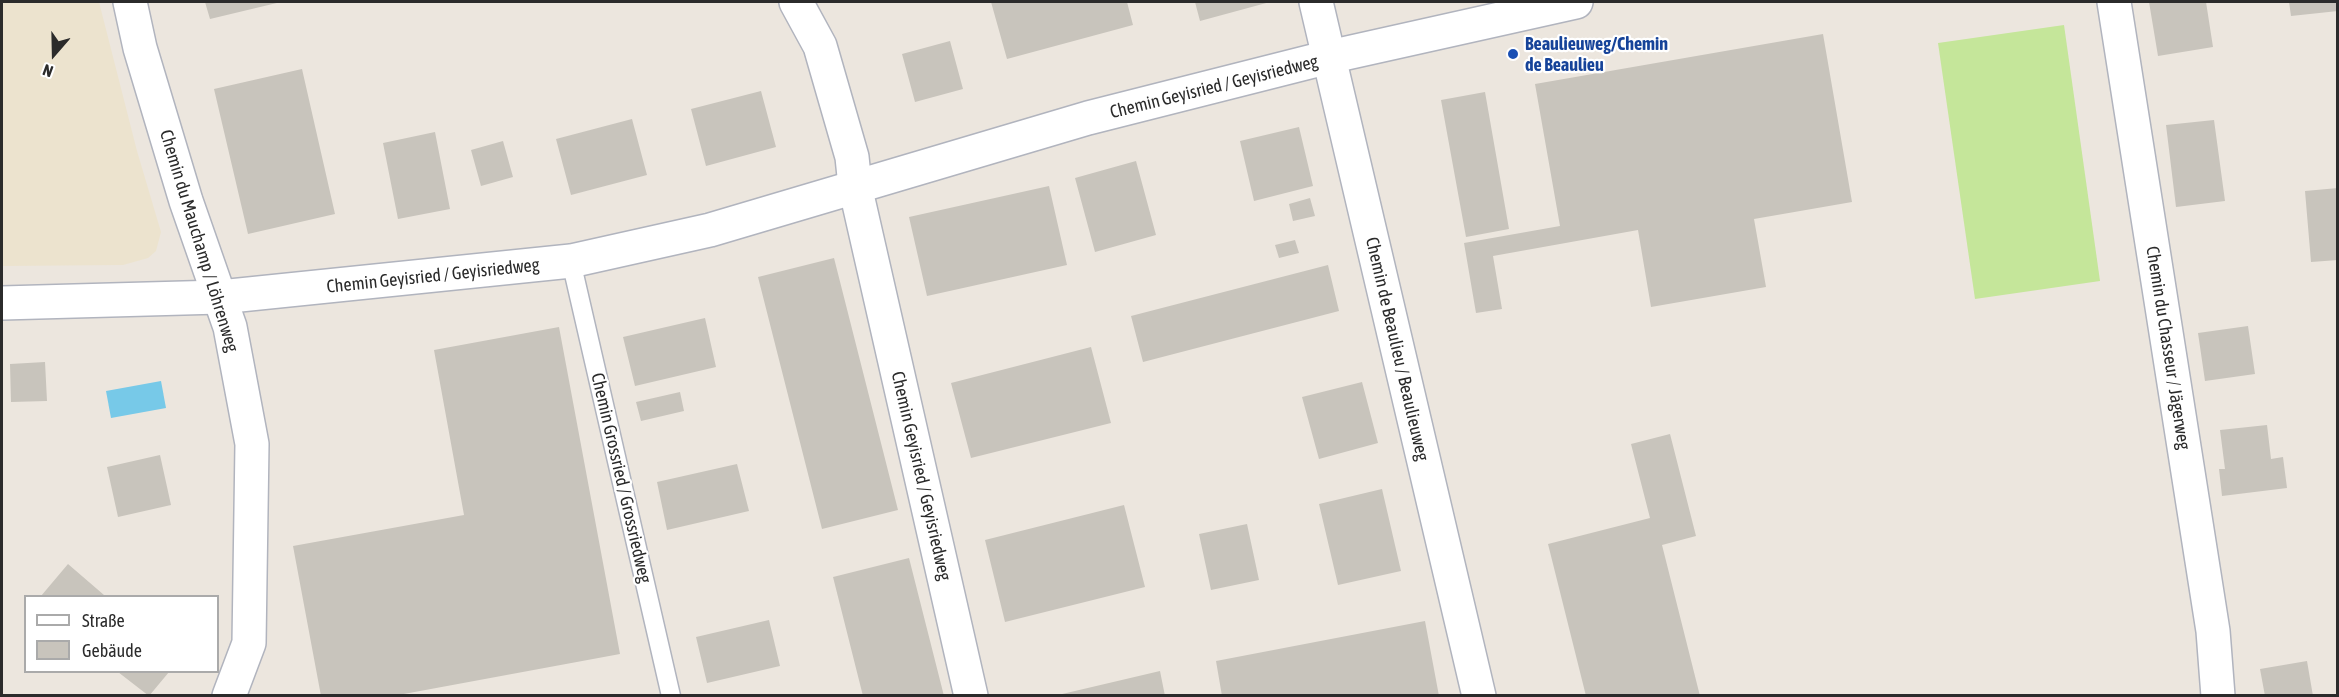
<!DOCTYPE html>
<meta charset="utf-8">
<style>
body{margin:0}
#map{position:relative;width:2339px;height:697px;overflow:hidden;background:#ece6de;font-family:"Asap Condensed",sans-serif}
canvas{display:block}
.frame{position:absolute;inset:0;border:3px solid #2b2b2b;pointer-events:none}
.legend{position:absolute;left:24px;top:595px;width:195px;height:78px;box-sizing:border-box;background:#fff;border:2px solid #aaa;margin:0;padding:8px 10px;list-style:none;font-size:18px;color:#2b2b2b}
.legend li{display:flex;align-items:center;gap:12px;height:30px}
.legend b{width:30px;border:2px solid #aaa}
.north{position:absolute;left:24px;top:24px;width:60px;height:60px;-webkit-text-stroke:4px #fff;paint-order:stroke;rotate:200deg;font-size:16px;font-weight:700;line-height:24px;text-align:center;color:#2b2b2b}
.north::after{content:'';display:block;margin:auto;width:21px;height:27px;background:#2b2b2b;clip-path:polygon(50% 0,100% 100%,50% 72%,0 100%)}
</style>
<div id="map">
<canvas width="2339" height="697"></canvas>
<div class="frame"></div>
<ul class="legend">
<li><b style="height:8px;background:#fff"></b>Straße</li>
<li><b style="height:16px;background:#c8c4bc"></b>Gebäude</li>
</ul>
<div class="north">N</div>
</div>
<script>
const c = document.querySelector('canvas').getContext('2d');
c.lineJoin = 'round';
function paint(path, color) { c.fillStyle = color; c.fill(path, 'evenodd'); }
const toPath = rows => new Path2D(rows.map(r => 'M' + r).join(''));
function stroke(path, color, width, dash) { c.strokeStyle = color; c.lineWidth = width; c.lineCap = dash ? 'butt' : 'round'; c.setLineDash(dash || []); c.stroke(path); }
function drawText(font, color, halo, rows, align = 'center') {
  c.font = font + ' "Asap Condensed",sans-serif'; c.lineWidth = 4.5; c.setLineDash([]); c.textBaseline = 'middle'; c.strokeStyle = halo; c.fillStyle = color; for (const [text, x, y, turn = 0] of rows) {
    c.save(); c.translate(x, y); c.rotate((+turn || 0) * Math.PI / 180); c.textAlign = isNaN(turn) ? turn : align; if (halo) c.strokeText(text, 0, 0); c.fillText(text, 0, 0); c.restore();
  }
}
const education = toPath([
 [2,2,99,2,137,151,161,232,156,251,148,258,123,265,2,266]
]);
const pitch = toPath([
 [2064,25,2100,281,1975,299,1938,43]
]);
const water = toPath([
 [161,381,166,408,111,418,106,391]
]);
const building = toPath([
 [205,2,281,2,210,19],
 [991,2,1127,2,1133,25,1007,59],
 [1195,2,1270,2,1200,21],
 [2149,2,2206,2,2213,47,2158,56],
 [2289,2,2338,2,2338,11,2291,16],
 [1823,34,1852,202,1754,219,1766,287,1651,307,1638,230,1493,256,1502,309,1476,313,1464,243,1560,226,1535,84],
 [950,41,963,89,915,102,902,54],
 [302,69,335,214,248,234,214,89],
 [761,91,776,147,706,166,691,109],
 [1485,92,1509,229,1466,237,1441,100],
 [632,119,647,175,571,195,556,139],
 [2214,120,2225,201,2176,207,2166,125],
 [1299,127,1313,186,1254,201,1240,141],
 [435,132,450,209,398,219,383,143],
 [503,141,513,177,481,186,471,150],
 [1136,161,1156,235,1095,252,1075,178],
 [1049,186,1067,265,927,296,909,217],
 [2338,188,2338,260,2311,262,2305,191],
 [1310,198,1315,216,1293,221,1289,204],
 [1295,240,1299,253,1279,258,1275,245],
 [834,258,898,510,822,529,758,277],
 [1328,265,1339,311,1143,362,1131,316],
 [705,318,716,367,635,386,623,337],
 [2248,326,2255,374,2205,381,2198,333],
 [559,327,620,654,393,696,321,696,293,546,464,515,434,350],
 [1091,347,1111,423,971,458,951,383],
 [45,362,47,401,11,402,10,364],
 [1362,382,1378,443,1319,459,1302,397],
 [680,392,684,411,641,421,636,402],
 [2267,425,2271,459,2283,457,2287,488,2222,496,2219,469,2225,469,2220,430],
 [1670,434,1696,536,1662,545,1700,696,1586,696,1548,544,1650,518,1631,444],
 [160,455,171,505,118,517,107,467],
 [737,464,749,511,667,530,657,482],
 [1382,489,1401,571,1338,585,1319,504],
 [1124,505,1145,587,1005,622,985,540],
 [1247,524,1259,580,1211,590,1199,534],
 [909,558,944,696,863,696,833,577],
 [68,564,104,595,103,596,41,596],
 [769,620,780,666,707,683,696,637],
 [1425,621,1439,696,1222,696,1216,661],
 [2307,661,2313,696,2265,696,2260,669],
 [1160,671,1165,696,1058,696,1058,695],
 [118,672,169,672,149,696]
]);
const lane = toPath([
 [571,261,671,696]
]);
const street = toPath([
 [130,2,140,48,186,201,230,327,252,444,249,643,229,696],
 [796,2,820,46,852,157,855,186,971,696],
 [1316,2,1479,696],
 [2114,2,2213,631,2218,696]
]);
const secondary = toPath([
 [2,303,220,297,571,261,710,230,1088,118,1329,57,1576,2]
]);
const markers = [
 [1513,54,6,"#1a4fb4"]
];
const transitNames = [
 ["Beaulieuweg/Chemin",1525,44],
 ["de Beaulieu",1525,65]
];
const streetNames = [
 ["Chemin Geyisried / Geyisriedweg",1214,87,-14],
 ["Chemin du Mauchamp / Löhrenweg",199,241,73],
 ["Chemin Geyisried / Geyisriedweg",433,276,-6],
 ["Chemin du Chasseur / Jägerweg",2168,348,81],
 ["Chemin de Beaulieu / Beaulieuweg",1397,349,77],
 ["Chemin Geyisried / Geyisriedweg",921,476,77],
 ["Chemin Grossried / Grossriedweg",621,478,77]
];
paint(education, '#ece3ce');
paint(pitch, '#c5e69a');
paint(water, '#77c9e8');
paint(building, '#c8c4bc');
stroke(lane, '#b1b4be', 21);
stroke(street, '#b1b4be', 36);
stroke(secondary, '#b1b4be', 36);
stroke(lane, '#fff', 18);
stroke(street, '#fff', 33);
stroke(secondary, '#fff', 33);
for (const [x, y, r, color] of markers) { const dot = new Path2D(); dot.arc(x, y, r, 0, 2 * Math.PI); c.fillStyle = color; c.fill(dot); stroke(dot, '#fff', 2); }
drawText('bold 18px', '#164399', '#fff', transitNames, 'left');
drawText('18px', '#2b2b2b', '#fff', streetNames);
</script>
